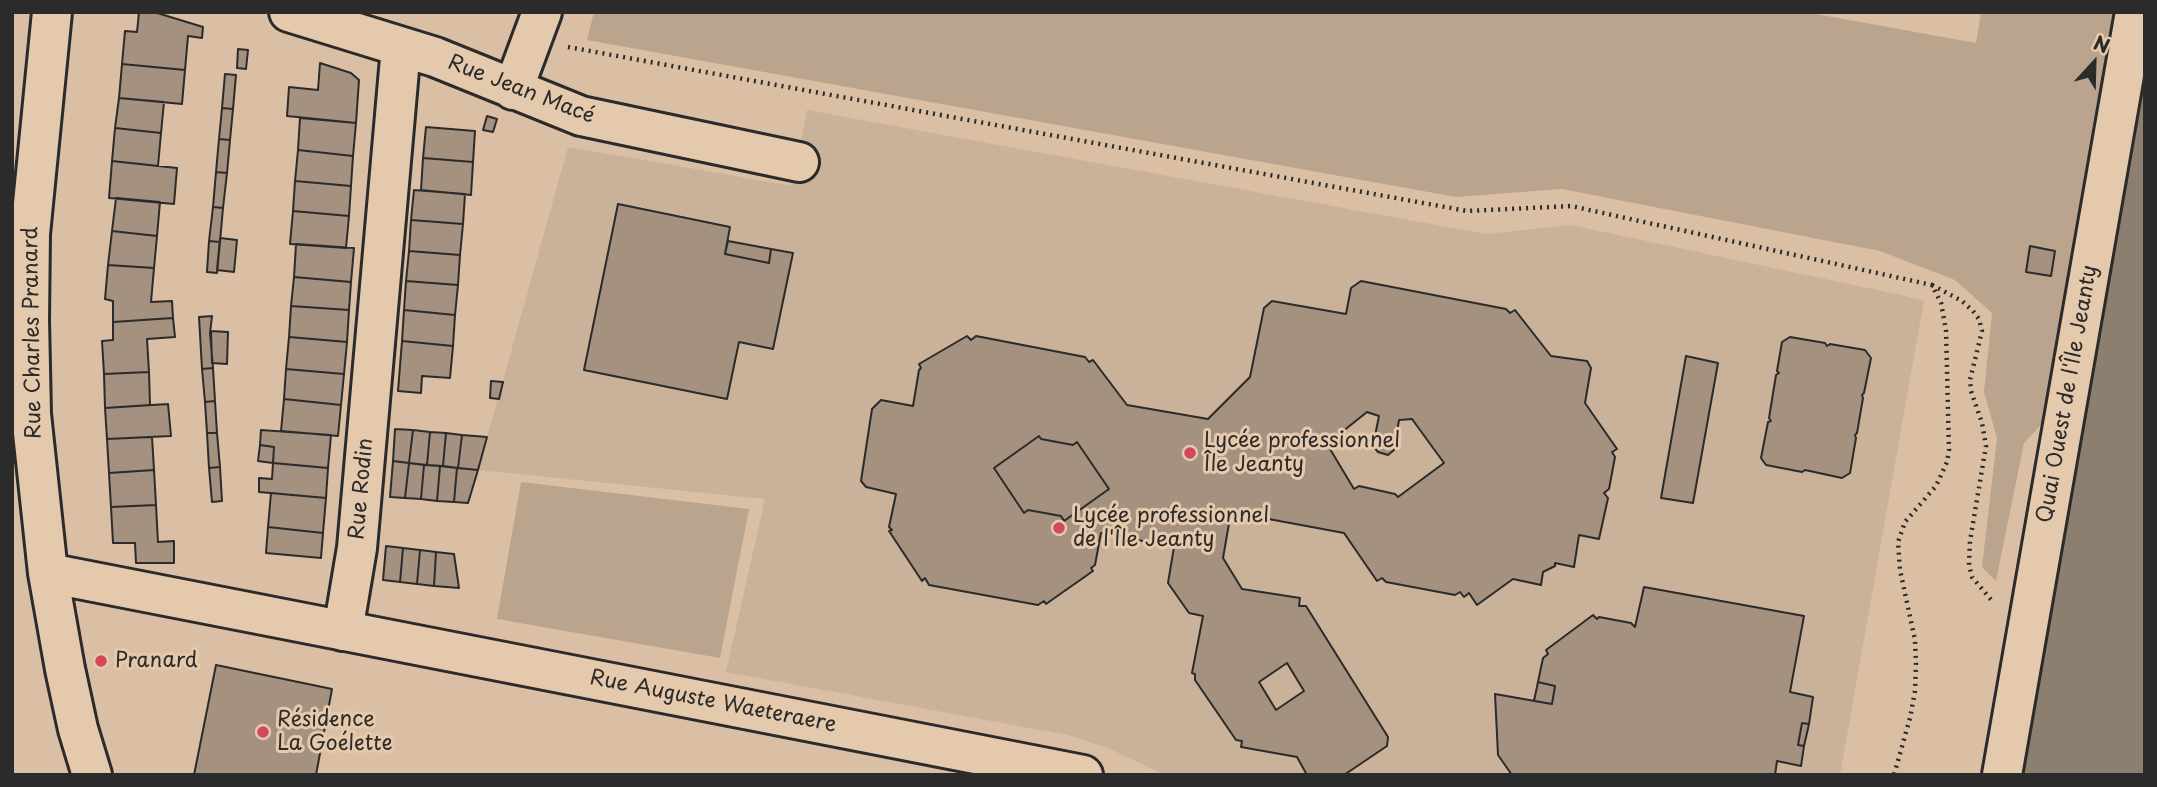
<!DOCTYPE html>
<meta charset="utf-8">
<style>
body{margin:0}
#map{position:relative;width:2157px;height:787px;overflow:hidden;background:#dabfa4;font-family:"Playpen Sans",sans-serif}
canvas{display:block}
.frame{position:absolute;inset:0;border:14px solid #2b2b2b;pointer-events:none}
.north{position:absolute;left:2059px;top:28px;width:70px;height:70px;-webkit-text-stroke:5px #e5c9ac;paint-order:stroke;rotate:22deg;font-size:19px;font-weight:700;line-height:28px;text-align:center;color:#2b2b2b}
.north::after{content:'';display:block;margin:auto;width:24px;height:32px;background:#2b2b2b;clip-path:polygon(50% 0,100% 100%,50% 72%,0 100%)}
</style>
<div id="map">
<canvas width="2157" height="787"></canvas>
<div class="frame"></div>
<div class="north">N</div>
</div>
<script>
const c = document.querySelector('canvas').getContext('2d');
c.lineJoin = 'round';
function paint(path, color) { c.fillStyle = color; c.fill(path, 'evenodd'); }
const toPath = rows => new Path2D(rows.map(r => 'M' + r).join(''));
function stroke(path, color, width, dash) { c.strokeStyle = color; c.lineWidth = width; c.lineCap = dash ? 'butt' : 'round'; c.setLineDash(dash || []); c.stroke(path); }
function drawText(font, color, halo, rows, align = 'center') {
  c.font = font + ' "Playpen Sans",sans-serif'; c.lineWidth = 6; c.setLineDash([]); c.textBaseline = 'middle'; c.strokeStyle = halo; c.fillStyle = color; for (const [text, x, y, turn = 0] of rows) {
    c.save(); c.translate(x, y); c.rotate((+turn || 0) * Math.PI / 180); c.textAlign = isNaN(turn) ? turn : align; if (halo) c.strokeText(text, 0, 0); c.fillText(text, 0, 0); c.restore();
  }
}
const built = toPath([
 [807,110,1486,234,1571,225,1924,300,1840,775,1165,775,1108,748,1067,735,726,672,765,499,478,470,568,147,793,186]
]);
const green = toPath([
 [594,12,1805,12,1976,43,1981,12,2116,12,2049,416,2024,443,1996,581,1982,567,1997,438,1984,392,1992,313,1955,280,1880,251,1562,189,1456,197,587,40],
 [521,482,749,509,720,658,497,619]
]);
const water = toPath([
 [2145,49,2145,775,2016,775,2145,49]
]);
const building = toPath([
 [139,12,154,12,203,27,202,38,188,36,185,70,122,64,125,31,137,32,139,12],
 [238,49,248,50,246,69,237,68,238,49],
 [320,63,351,73,359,80,356,123,287,116,289,87,318,90,320,63],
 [122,64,185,70,182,104,119,98,122,64],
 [225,74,236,75,233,109,222,108,225,74],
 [119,98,164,102,161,133,115,128,119,98],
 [222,108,233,109,230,140,219,139,222,108],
 [487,116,497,119,493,132,483,130,487,116],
 [300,118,356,123,353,156,298,150,300,118],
 [426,127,475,131,473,162,423,158,426,127],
 [115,128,161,133,158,166,112,161,115,128],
 [219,139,230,140,227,173,216,172,219,139],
 [298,150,353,156,351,186,295,181,298,150],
 [423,158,473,162,471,195,421,190,423,158],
 [112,161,177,168,174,204,109,198,112,161],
 [216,172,227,173,223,208,213,207,216,172],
 [295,181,351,186,349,216,293,211,295,181],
 [414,190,465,194,463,224,411,220,414,190],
 [116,198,160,202,157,236,112,231,116,198],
 [618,204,730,227,725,254,769,263,771,249,793,253,773,349,739,342,727,399,584,370,618,204],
 [213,207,223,208,220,242,209,241,213,207],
 [293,211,349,216,346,248,290,244,293,211],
 [411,220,463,224,460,255,409,251,411,220],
 [112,231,157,236,154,268,108,265,112,231],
 [220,238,237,240,234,272,217,270,220,238],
 [209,241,220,242,217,273,207,272,209,241],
 [728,241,771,249,769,263,725,254,728,241],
 [296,244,354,248,351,282,294,277,296,244],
 [2030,246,2055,251,2051,276,2026,272,2030,246],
 [409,251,460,255,458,285,406,281,409,251],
 [108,265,154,268,151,302,172,301,173,318,113,322,113,301,105,299,108,265],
 [294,277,351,282,349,310,291,306,294,277],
 [406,281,458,285,455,315,404,310,406,281],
 [1361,281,1506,309,1510,313,1515,310,1551,356,1587,361,1591,368,1585,403,1617,449,1612,452,1615,457,1609,489,1604,493,1608,498,1599,539,1579,535,1574,567,1555,563,1555,566,1543,572,1541,585,1513,579,1477,605,1469,593,1464,597,1460,592,1455,595,1386,582,1382,578,1377,581,1344,533,1231,512,1223,558,1242,589,1300,598,1299,606,1306,606,1388,737,1387,746,1344,775,1307,775,1297,757,1241,747,1242,741,1236,740,1195,680,1195,674,1192,673,1203,616,1189,613,1168,583,1174,547,1101,533,1095,565,1091,568,1093,571,1046,604,1044,601,1038,605,929,585,925,578,922,581,889,531,892,530,889,527,896,494,866,487,861,481,872,409,881,400,913,406,919,370,921,368,919,364,967,336,971,340,976,336,1085,357,1089,362,1093,360,1127,405,1208,419,1250,377,1264,308,1272,301,1346,314,1351,288,1361,281],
 [1367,412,1379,416,1373,446,1378,452,1388,455,1394,450,1399,420,1412,419,1444,463,1398,497,1395,494,1359,486,1354,489,1327,444,1367,412],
 [1039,436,1041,439,1073,445,1077,442,1109,489,1064,521,1061,516,1028,510,1024,513,994,468,1039,436],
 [1287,663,1304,691,1276,710,1259,682,1287,663],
 [291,306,349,310,347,342,289,337,291,306],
 [404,310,455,315,453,346,402,341,404,310],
 [212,316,210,333,213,368,202,369,199,317,212,316],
 [173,318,175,337,147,339,149,372,104,374,102,341,113,340,113,322,173,318],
 [211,331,228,332,227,364,212,363,211,331],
 [289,337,347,342,344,374,286,369,289,337],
 [1790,337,1825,343,1827,346,1830,344,1865,350,1871,358,1864,393,1862,395,1863,398,1857,433,1855,435,1856,438,1850,473,1842,478,1805,470,1802,472,1766,465,1761,458,1768,422,1771,421,1769,418,1776,375,1779,373,1777,371,1782,342,1790,337],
 [402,341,453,346,450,378,422,376,421,393,398,391,402,341],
 [1686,356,1718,363,1693,503,1661,498,1686,356],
 [213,368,215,401,205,402,202,369,213,368],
 [286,369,344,374,341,405,284,399,286,369],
 [149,372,150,405,105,408,104,374,149,372],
 [491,381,503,382,499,399,490,398,491,381],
 [284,399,341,405,338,436,281,431,284,399],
 [215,401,217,433,207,433,205,402,215,401],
 [168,404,171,436,107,439,105,408,168,404],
 [395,429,413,430,409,463,393,461,395,429],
 [261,430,331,435,328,468,273,463,274,447,260,445,261,430],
 [413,430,430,432,427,465,409,463,413,430],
 [430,432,446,433,443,466,427,465,430,432],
 [207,433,217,433,220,467,209,468,207,433],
 [446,433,462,435,458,468,443,466,446,433],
 [462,435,487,437,478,470,458,468,462,435],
 [1039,436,1041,439,1073,445,1077,442,1109,489,1064,521,1061,516,1028,510,1024,513,994,468,1039,436],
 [152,437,154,470,109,473,107,439,152,437],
 [260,445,274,447,273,463,258,461,260,445],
 [393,461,409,463,405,498,390,497,393,461],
 [273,463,328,468,326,498,259,492,259,478,272,479,273,463],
 [409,463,424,465,421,499,405,498,409,463],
 [424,465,440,466,437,501,421,499,424,465],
 [440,466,457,468,454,502,437,501,440,466],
 [220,467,222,501,212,502,209,468,220,467],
 [457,468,478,470,468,503,454,502,457,468],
 [154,470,156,505,111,507,109,473,154,470],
 [271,493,326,498,323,533,268,527,271,493],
 [156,505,158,542,174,541,174,563,136,563,135,543,113,543,111,507,156,505],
 [268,527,323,533,321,558,266,553,268,527],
 [386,546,403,548,400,582,383,580,386,546],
 [403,548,420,550,417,584,400,582,403,548],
 [420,550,436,552,434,586,417,584,420,550],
 [436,552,454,554,459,588,434,586,436,552],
 [1644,587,1804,616,1790,692,1813,697,1809,724,1802,723,1798,745,1804,746,1801,766,1777,761,1775,775,1512,775,1498,755,1495,694,1552,704,1555,686,1538,682,1543,658,1548,654,1546,650,1593,615,1597,619,1599,617,1631,623,1635,627,1644,587],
 [216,665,332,689,316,775,194,775,216,665],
 [1538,682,1555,686,1552,704,1534,701,1538,682],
 [1802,723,1809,724,1804,746,1798,745,1802,723]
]);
const path = toPath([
 [568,47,1467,211,1571,206,1932,285,1941,303,1946,330,1949,450,1947,462,1936,486,1905,522,1898,542,1900,570,1915,640,1916,664,1915,691,1910,718,1894,775],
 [1932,285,1962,301,1973,311,1979,319,1982,331,1970,380,1971,391,1982,423,1986,446,1970,541,1969,565,1972,577,1993,602]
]);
const minor = toPath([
 [52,12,30,234,29,320,31,414,48,573,65,669,78,729,92,775],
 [289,12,435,57,581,116,799,162],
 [513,90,542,12],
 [48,573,1083,775],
 [343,631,357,548,401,47],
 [2002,775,2135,12]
]);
const markers = [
 [1190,453,7,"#d1495b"],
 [1059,528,7,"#d1495b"],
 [101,661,7,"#d1495b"],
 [263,732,7,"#d1495b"]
];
const streetNames = [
 ["Rue Jean Macé",521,90,21],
 ["Rue Charles Pranard",33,333,-91],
 ["Quai Ouest de l'Île Jeanty",2068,394,-80],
 ["Rue Rodin",362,489,-85],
 ["Rue Auguste Waeteraere",713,702,11]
];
const poiNames = [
 ["Lycée professionnel",1204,441],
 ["Île Jeanty",1204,465],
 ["Lycée professionnel",1073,516],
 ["de l'Île Jeanty",1073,540],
 ["Pranard",115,661],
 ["Résidence",277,720],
 ["La Goélette",277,744]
];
paint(built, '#cab199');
paint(green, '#baa48e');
paint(water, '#8d7f6f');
stroke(water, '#665d54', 2);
paint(building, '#a4917f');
stroke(building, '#2b2b2b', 2);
stroke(minor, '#2b2b2b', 44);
stroke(path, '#2b2b2b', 4.5, [2, 5]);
stroke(minor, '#e5c9ac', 38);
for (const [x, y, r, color] of markers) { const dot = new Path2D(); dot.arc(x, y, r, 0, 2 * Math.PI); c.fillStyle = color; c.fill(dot); stroke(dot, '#e5c9ac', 2.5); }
drawText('21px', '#2b2b2b', '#e5c9ac', streetNames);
drawText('21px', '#2b2b2b', '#e5c9ac', poiNames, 'left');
</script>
